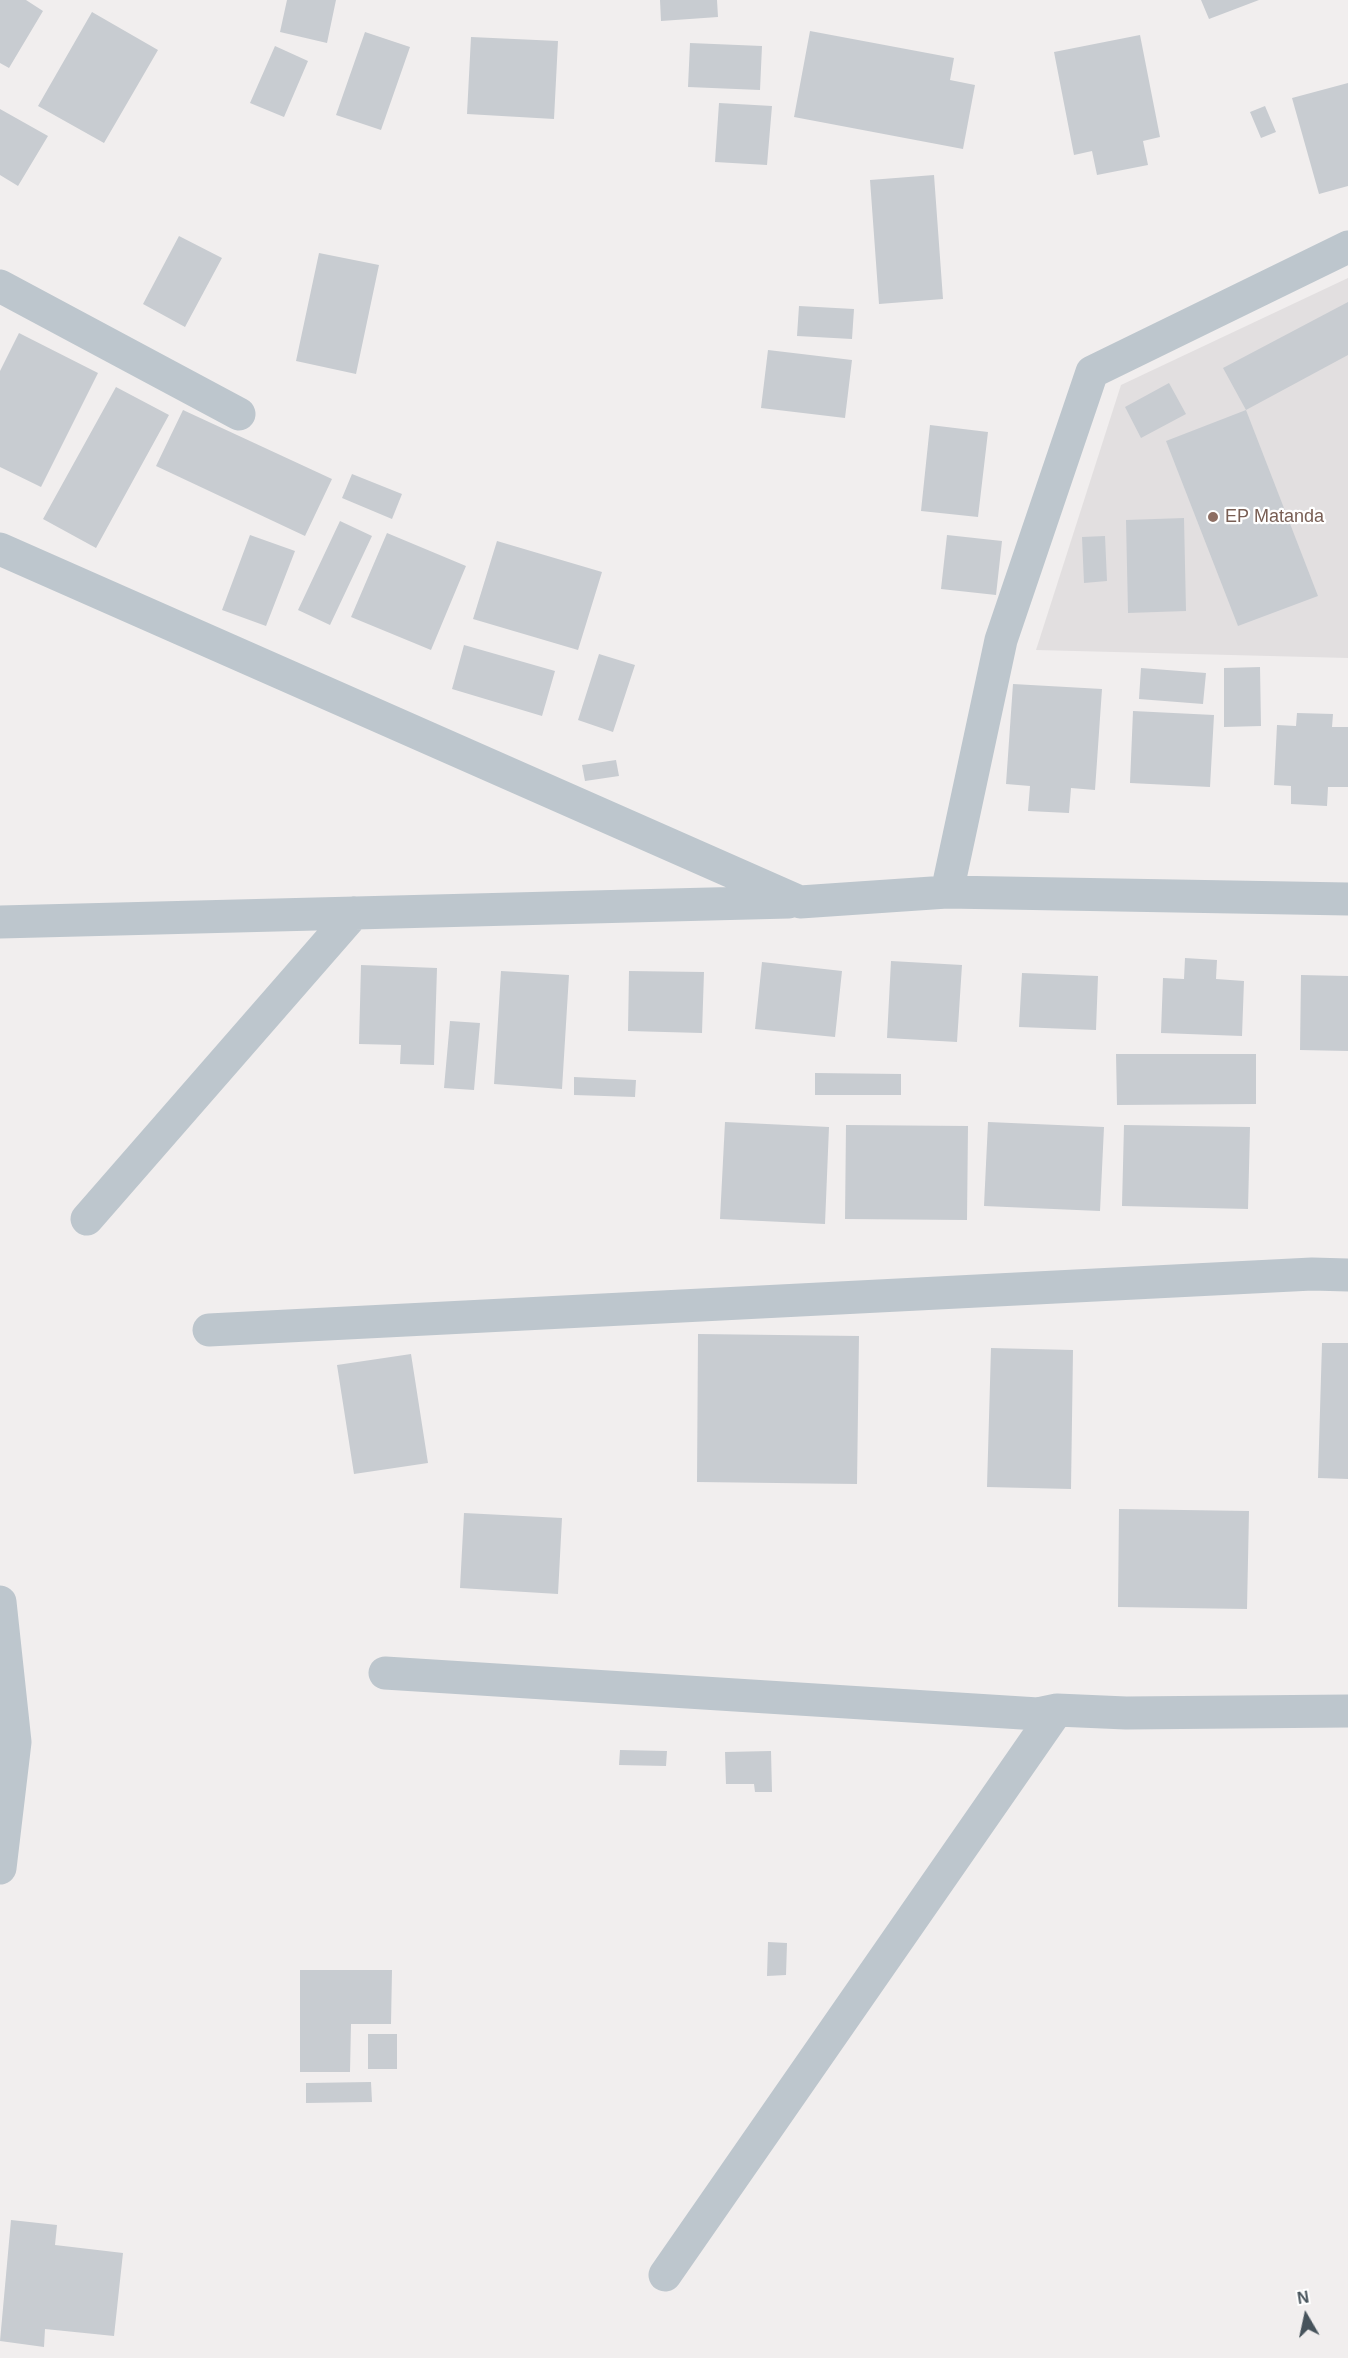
<!DOCTYPE html>
<style>
body{margin:0}
#map{position:relative;width:1348px;height:2358px;overflow:hidden;background:#f1eeee;font-family:Arial,sans-serif}
canvas{display:block}
.north{position:absolute;left:1276px;top:2286px;width:60px;height:60px;-webkit-text-stroke:4px #fff;paint-order:stroke;rotate:351deg;font-size:16px;font-weight:700;line-height:24px;text-align:center;color:#47535b}
.north::after{content:'';display:block;margin:auto;width:21px;height:27px;background:#47535b;clip-path:polygon(50% 0,100% 100%,50% 72%,0 100%)}
</style>
<div id="map">
<canvas width="1348" height="2358"></canvas>
<div class="north">N</div>
</div>
<script>
const c = document.querySelector('canvas').getContext('2d');
c.lineJoin = 'round';
function paint(path, color) { c.fillStyle = color; c.fill(path, 'evenodd'); }
const toPath = rows => new Path2D(rows.map(r => 'M' + r).join(''));
function stroke(path, color, width, dash) { c.strokeStyle = color; c.lineWidth = width; c.lineCap = dash ? 'butt' : 'round'; c.setLineDash(dash || []); c.stroke(path); }
function drawText(font, color, halo, rows, align = 'center') {
  c.font = font + ' Arial,sans-serif'; c.lineWidth = 4.5; c.setLineDash([]); c.textBaseline = 'middle'; c.strokeStyle = halo; c.fillStyle = color; for (const [text, x, y, turn = 0] of rows) {
    c.save(); c.translate(x, y); c.rotate((+turn || 0) * Math.PI / 180); c.textAlign = isNaN(turn) ? turn : align; if (halo) c.strokeText(text, 0, 0); c.fillText(text, 0, 0); c.restore();
  }
}
const education = toPath([
 [1348,278,1348,658,1036,650,1121,385]
]);
const building = toPath([
 [0,0,26,0,43,11,9,68,0,63],
 [287,0,336,0,327,43,280,32],
 [660,0,717,0,718,17,661,21],
 [1201,0,1259,0,1209,19],
 [92,12,158,50,104,143,38,106],
 [810,31,954,58,950,80,975,85,963,149,794,117],
 [365,32,410,47,381,130,336,115],
 [1140,35,1160,137,1143,141,1148,165,1097,175,1092,151,1074,155,1054,52],
 [471,37,558,41,554,119,467,114],
 [690,43,762,46,760,90,688,87],
 [275,46,308,61,284,117,250,103],
 [1348,83,1348,186,1319,194,1292,98],
 [719,103,772,106,767,165,715,162],
 [1265,106,1276,132,1261,138,1250,112],
 [0,109,48,136,18,186,0,175],
 [934,175,943,299,879,304,870,180],
 [179,236,222,258,185,327,143,304],
 [319,253,379,265,356,374,296,361],
 [1348,302,1348,355,1246,410,1223,368],
 [799,306,854,309,852,339,797,336],
 [19,333,98,373,41,487,0,467,0,371],
 [768,350,852,360,845,418,761,408],
 [1169,383,1186,414,1141,438,1125,407],
 [116,387,169,415,96,548,43,519],
 [183,410,332,479,305,536,156,466],
 [1246,410,1318,596,1238,626,1166,441],
 [930,425,988,432,978,517,921,511],
 [352,474,402,494,392,519,342,498],
 [1184,518,1186,611,1128,613,1126,520],
 [340,521,372,536,330,625,298,610],
 [387,533,466,566,431,650,351,617],
 [250,535,295,551,266,626,222,610],
 [947,535,1002,541,996,595,941,589],
 [1105,536,1107,581,1084,583,1082,537],
 [497,541,602,572,578,650,473,619],
 [464,645,555,671,542,716,452,689],
 [599,654,635,665,613,732,578,720],
 [1260,667,1261,726,1224,727,1224,668],
 [1141,668,1206,673,1203,704,1139,699],
 [1013,684,1102,689,1095,790,1071,788,1069,813,1028,811,1030,786,1006,784],
 [1133,711,1214,715,1210,787,1130,783],
 [1297,713,1333,714,1332,727,1348,727,1348,787,1328,787,1327,806,1291,804,1291,786,1274,785,1277,725,1296,726],
 [616,760,619,776,585,781,582,765],
 [1185,958,1217,960,1216,979,1244,981,1242,1036,1161,1033,1163,978,1184,979],
 [891,961,962,965,957,1042,887,1038],
 [762,962,842,971,835,1037,755,1029],
 [361,965,437,968,434,1065,400,1064,401,1045,359,1044],
 [501,971,569,975,562,1089,494,1084],
 [629,971,704,972,702,1033,628,1031],
 [1022,973,1098,976,1096,1030,1019,1027],
 [1301,975,1348,976,1348,1051,1300,1050],
 [450,1021,480,1023,474,1090,444,1088],
 [1116,1054,1256,1054,1256,1104,1117,1105],
 [815,1073,901,1074,901,1095,815,1095],
 [574,1077,636,1080,635,1097,574,1095],
 [725,1122,829,1127,825,1224,720,1219],
 [988,1122,1104,1127,1100,1211,984,1206],
 [846,1125,968,1126,967,1220,845,1219],
 [1124,1125,1250,1127,1248,1209,1122,1206],
 [698,1334,859,1336,857,1484,697,1482],
 [1322,1343,1348,1343,1348,1479,1318,1478],
 [991,1348,1073,1350,1071,1489,987,1487],
 [411,1354,428,1463,354,1474,337,1365],
 [1119,1509,1249,1511,1247,1609,1118,1607],
 [464,1513,562,1518,558,1594,460,1588],
 [620,1750,667,1751,666,1766,619,1765],
 [771,1751,772,1792,755,1792,754,1784,726,1784,725,1752],
 [768,1942,787,1943,786,1975,767,1976],
 [300,1970,392,1970,391,2024,351,2024,350,2072,300,2072],
 [368,2034,397,2034,397,2069,368,2069],
 [371,2082,372,2102,306,2103,306,2083],
 [11,2220,57,2225,55,2245,123,2253,114,2336,45,2329,44,2347,0,2341]
]);
const minor = toPath([
 [0,286,239,414],
 [0,549,800,902,947,892,1348,899],
 [947,892,1001,640,1092,372,1348,247],
 [0,922,789,902],
 [87,1219,354,913],
 [209,1330,1312,1274,1348,1275],
 [0,1602,15,1742,0,1868],
 [385,1673,1038,1714,1057,1710,1126,1713,1348,1711],
 [665,2275,1057,1710]
]);
const markers = [
 [1213,517,6,"#8d6e63"]
];
const educationNames = [
 ["EP Matanda",1225,517]
];
paint(education, '#e2dfe0');
paint(building, '#c8ccd1');
stroke(minor, '#bdc6cd', 33);
for (const [x, y, r, color] of markers) { const dot = new Path2D(); dot.arc(x, y, r, 0, 2 * Math.PI); c.fillStyle = color; c.fill(dot); stroke(dot, '#fff', 2); }
drawText('18px', '#785e54', '#fff', educationNames, 'left');
</script>
